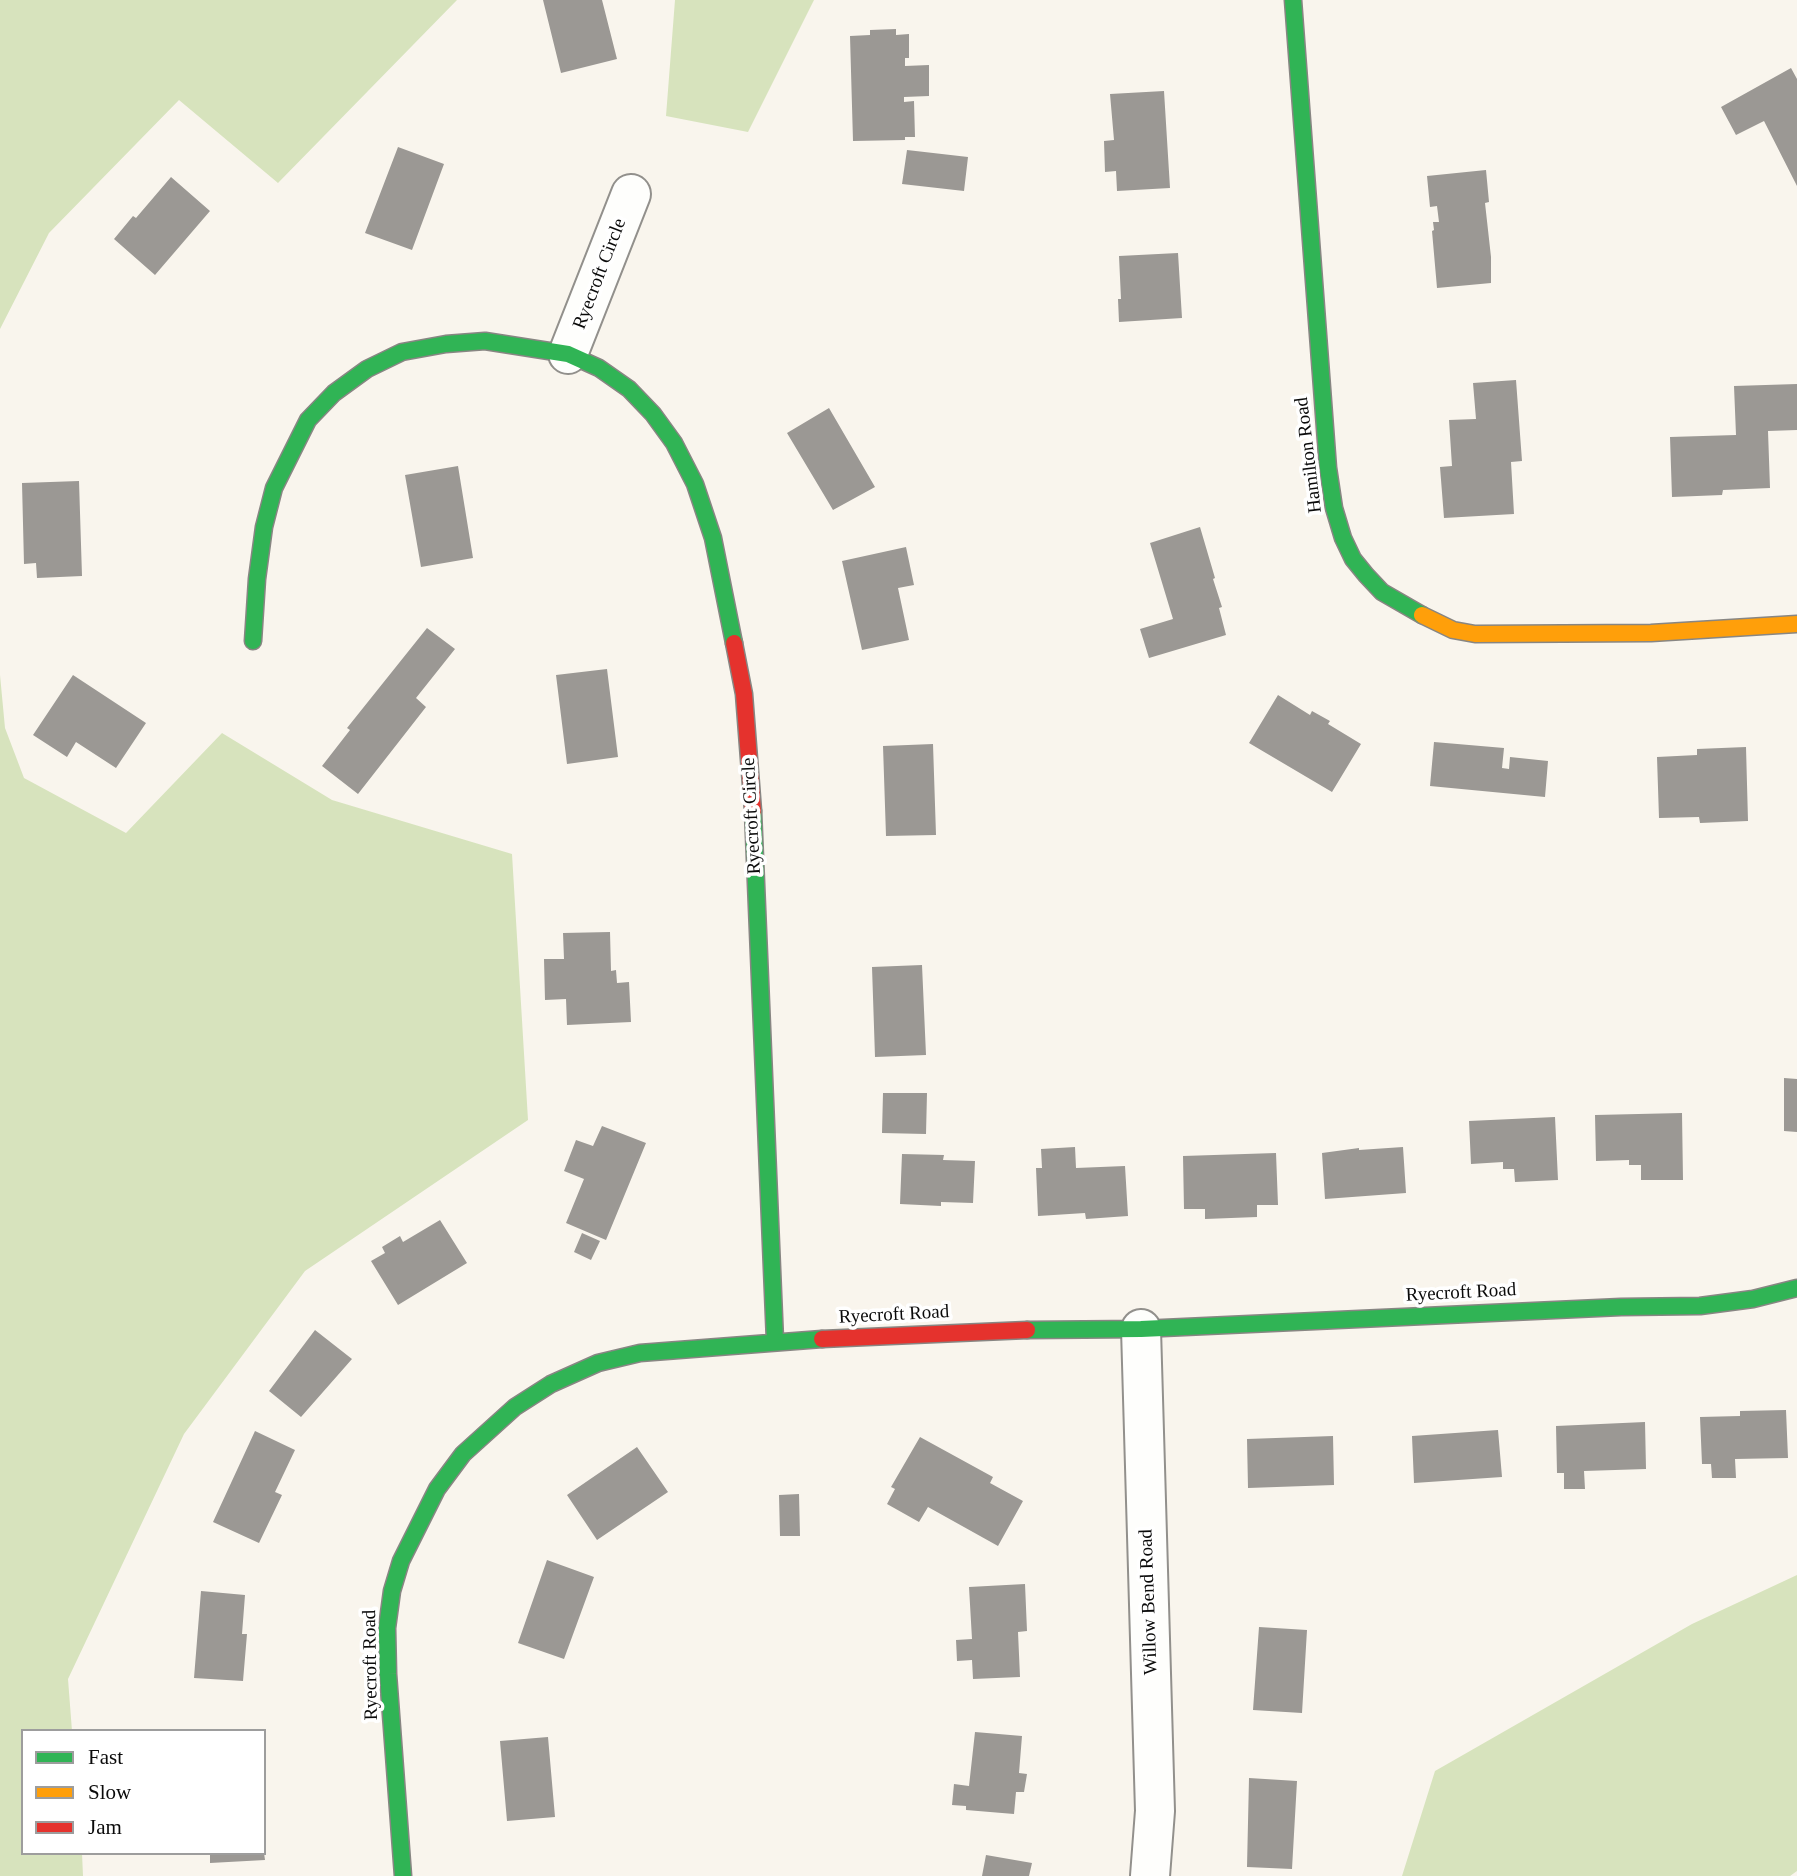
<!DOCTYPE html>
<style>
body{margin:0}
#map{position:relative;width:1797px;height:1876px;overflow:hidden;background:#f9f5ed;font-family:"Times New Roman",serif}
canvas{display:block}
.legend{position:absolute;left:21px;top:1729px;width:245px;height:126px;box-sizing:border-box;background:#fff;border:2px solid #9d9d9d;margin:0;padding:9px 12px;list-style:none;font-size:21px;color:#0a0a0a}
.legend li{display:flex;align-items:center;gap:14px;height:35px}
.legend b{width:35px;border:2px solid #9d9d9d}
</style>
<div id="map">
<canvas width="1797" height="1876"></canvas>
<ul class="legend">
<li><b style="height:9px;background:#30b455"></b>Fast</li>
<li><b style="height:9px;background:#ff9f0a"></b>Slow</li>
<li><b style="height:9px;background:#e5322d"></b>Jam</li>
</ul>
</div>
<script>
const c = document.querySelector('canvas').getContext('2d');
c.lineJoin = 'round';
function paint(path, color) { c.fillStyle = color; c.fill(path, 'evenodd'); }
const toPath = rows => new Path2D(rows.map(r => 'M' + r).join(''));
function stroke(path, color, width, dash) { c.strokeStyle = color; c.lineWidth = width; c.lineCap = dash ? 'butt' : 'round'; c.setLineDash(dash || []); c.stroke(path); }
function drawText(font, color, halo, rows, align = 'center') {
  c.font = font + ' "Times New Roman",serif'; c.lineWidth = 7; c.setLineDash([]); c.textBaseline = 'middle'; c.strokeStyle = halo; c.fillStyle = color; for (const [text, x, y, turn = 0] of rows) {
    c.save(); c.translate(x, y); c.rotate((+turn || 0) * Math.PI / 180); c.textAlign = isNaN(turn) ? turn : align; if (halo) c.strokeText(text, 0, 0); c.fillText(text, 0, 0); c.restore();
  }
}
const forest = toPath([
 [0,0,457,0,278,183,179,100,49,233,0,329],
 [675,0,814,0,748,132,666,116],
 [0,675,5,728,24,778,126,833,222,733,332,800,512,854,528,1120,305,1271,184,1434,68,1679,72,1731,23,1731,23,1853,82,1853,83,1876,0,1876],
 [1797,1575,1797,1871,1790,1876,1402,1876,1435,1771,1692,1624]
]);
const building = toPath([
 [543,0,602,0,617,59,561,73],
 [896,29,896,35,909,34,909,58,905,58,905,66,929,65,929,96,904,97,904,102,914,101,915,137,905,137,905,140,853,141,850,36,870,35,870,30],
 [1791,68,1797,79,1797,186,1764,121,1736,135,1721,107],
 [1164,91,1170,188,1117,191,1116,171,1105,172,1104,141,1114,140,1110,94],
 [398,147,444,164,412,250,365,233],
 [907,150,968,157,964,191,902,184],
 [1486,170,1489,202,1485,203,1491,257,1491,283,1437,288,1432,231,1434,230,1433,222,1439,222,1437,206,1430,207,1427,176],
 [171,177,210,211,155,275,114,239,133,216,136,218],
 [1178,253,1182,318,1119,322,1118,299,1121,299,1119,256],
 [1516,380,1522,461,1511,462,1514,514,1444,518,1440,467,1452,466,1449,420,1476,419,1473,383],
 [1797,384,1797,430,1768,431,1770,488,1723,490,1722,495,1672,497,1670,437,1736,435,1734,386],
 [829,408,875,487,833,510,787,433],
 [458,466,473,558,421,567,405,475],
 [79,481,82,576,37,578,36,563,24,564,22,483],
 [1200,527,1215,578,1213,579,1222,607,1219,608,1226,635,1149,658,1140,629,1173,619,1150,543],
 [906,547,914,585,898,588,909,640,862,650,842,561],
 [427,628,455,649,416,698,426,707,358,794,322,766,350,730,347,728],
 [607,669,618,757,567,764,556,675],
 [73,675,146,723,116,768,76,742,67,757,33,735],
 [1278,695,1310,715,1312,711,1330,721,1328,724,1361,744,1332,792,1249,743],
 [1434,742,1504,748,1502,768,1509,769,1510,757,1548,761,1545,797,1430,786],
 [933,744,936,835,886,836,883,746],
 [1746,747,1748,821,1700,823,1699,817,1659,818,1657,757,1697,755,1697,749],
 [610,932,611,971,616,970,617,983,629,982,631,1022,567,1025,566,999,545,1000,544,959,564,959,563,933],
 [922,965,926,1055,875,1057,872,967],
 [1784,1078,1797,1079,1797,1132,1784,1131],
 [883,1093,927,1093,926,1134,882,1133],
 [1682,1113,1683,1180,1641,1180,1641,1165,1629,1165,1629,1160,1596,1161,1595,1115],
 [1555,1117,1558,1180,1515,1182,1514,1169,1503,1169,1503,1162,1471,1164,1469,1121],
 [602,1126,646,1143,606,1240,566,1223,584,1179,564,1171,576,1140,593,1146],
 [1075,1147,1076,1168,1125,1166,1128,1216,1086,1219,1085,1213,1038,1216,1036,1168,1042,1168,1041,1149],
 [1403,1147,1406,1193,1325,1199,1322,1153,1359,1148,1359,1150],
 [1276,1153,1278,1205,1257,1205,1257,1217,1205,1219,1205,1209,1184,1209,1183,1156],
 [902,1154,944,1155,943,1160,975,1161,973,1203,941,1202,941,1206,900,1204],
 [440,1220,467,1263,398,1305,371,1261,385,1253,382,1247,400,1236,403,1242],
 [582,1233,600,1241,591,1260,574,1252],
 [315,1330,352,1359,301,1417,269,1391],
 [1786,1410,1788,1458,1735,1459,1736,1478,1712,1478,1711,1464,1702,1464,1700,1417,1740,1416,1740,1411],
 [1645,1422,1646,1469,1584,1471,1585,1489,1564,1489,1564,1473,1557,1473,1556,1426],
 [1498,1430,1502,1477,1414,1483,1412,1436],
 [255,1431,295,1450,275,1492,282,1495,259,1543,213,1522],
 [1333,1436,1334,1485,1248,1488,1247,1439],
 [920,1437,993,1477,990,1483,1023,1501,998,1546,928,1507,919,1522,887,1504,895,1489,891,1487],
 [637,1447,668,1492,597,1540,567,1495],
 [799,1494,800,1536,780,1536,779,1495],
 [547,1560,594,1577,564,1659,518,1643],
 [1025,1584,1027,1631,1018,1632,1020,1677,973,1679,972,1660,957,1661,956,1640,972,1639,969,1587],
 [201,1591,245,1595,242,1634,247,1634,243,1681,194,1678],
 [1259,1627,1307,1630,1302,1713,1253,1710],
 [975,1732,1022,1736,1019,1773,1027,1774,1024,1792,1016,1792,1014,1814,966,1810,966,1806,952,1805,954,1784,969,1786],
 [548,1737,555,1817,507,1821,500,1741],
 [1249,1778,1297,1781,1292,1869,1247,1867],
 [210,1853,264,1853,265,1860,210,1863],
 [986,1855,1032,1863,1029,1876,982,1876]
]);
const street = toPath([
 [568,354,631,194],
 [1141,1329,1155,1811,1150,1876]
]);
const fast = toPath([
 [1293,0,1328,468,1334,508,1343,538,1353,559,1366,575,1382,592,1422,615],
 [253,641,257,579,264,527,274,488,308,420,334,393,367,369,402,352,446,344,485,341,568,354,599,368,629,389,653,414,674,443,695,484,713,538,734,643],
 [753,811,775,1341],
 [1027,1330,1141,1329,1621,1307,1700,1306,1753,1299,1797,1288],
 [403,1876,388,1674,387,1628,392,1591,401,1561,437,1489,463,1454,515,1407,551,1384,598,1363,640,1353,822,1339]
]);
const slow = toPath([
 [1422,615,1453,630,1475,634,1651,633,1797,624]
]);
const jam = toPath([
 [734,643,744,694,753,811],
 [822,1339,1027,1330]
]);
const streetNames = [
 ["Ryecroft Circle",600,274,-69],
 ["Hamilton Road",1309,455,-97],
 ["Ryecroft Circle",752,816,-93],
 ["Ryecroft Road",1461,1293,-3],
 ["Ryecroft Road",894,1315,-3],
 ["Willow Bend Road",1149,1602,-92],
 ["Ryecroft Road",371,1665,-91]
];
paint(forest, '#d7e3bd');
paint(building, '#9b9894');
stroke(street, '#92908c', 42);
stroke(fast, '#888683', 19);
stroke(slow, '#888683', 19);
stroke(jam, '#888683', 19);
stroke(street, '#fefefc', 38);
stroke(fast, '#30b455', 16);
stroke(slow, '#ff9f0a', 16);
stroke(jam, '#e5322d', 16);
drawText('19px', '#0a0a0a', '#fff', streetNames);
</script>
